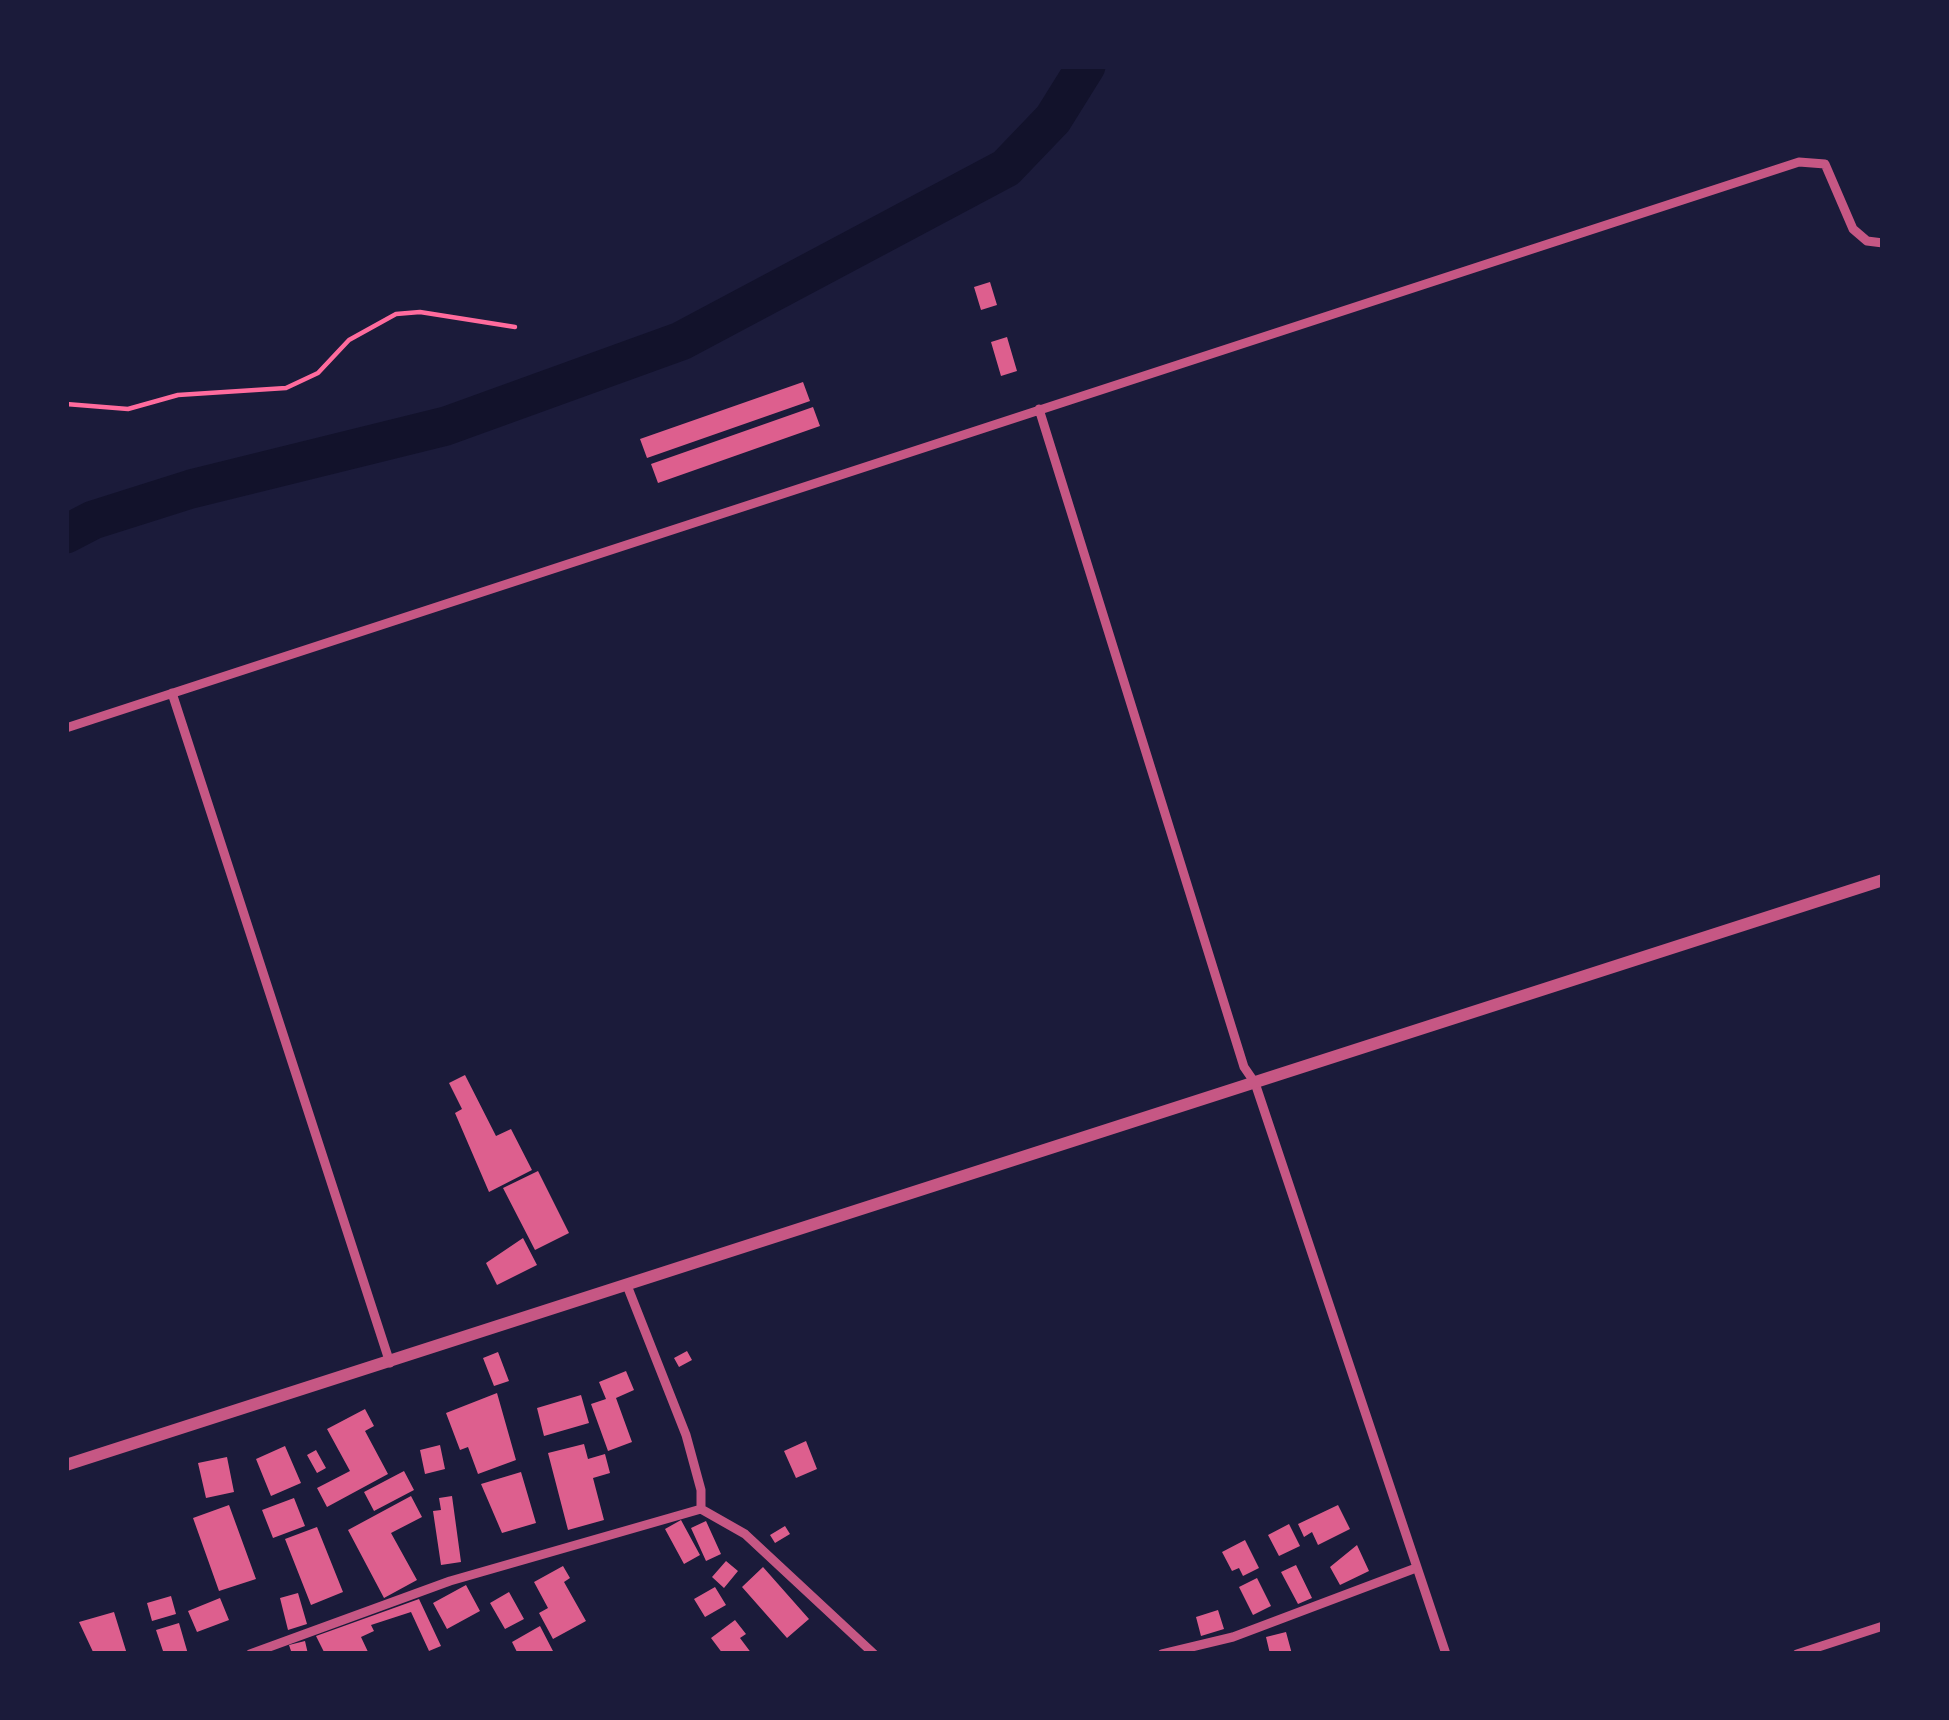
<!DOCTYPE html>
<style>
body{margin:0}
#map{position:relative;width:1949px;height:1720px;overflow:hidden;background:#1b1b3a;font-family:Rubik,sans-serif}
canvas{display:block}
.frame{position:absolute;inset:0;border:69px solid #1b1b3a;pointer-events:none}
</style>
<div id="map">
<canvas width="1949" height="1720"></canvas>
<div class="frame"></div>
</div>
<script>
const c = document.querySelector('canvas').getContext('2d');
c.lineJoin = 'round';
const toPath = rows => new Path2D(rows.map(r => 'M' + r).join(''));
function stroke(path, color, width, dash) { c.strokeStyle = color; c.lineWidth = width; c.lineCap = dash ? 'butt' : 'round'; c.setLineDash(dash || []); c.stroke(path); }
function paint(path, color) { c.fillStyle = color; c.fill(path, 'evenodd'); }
const river = toPath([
 [66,534,93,520,191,489,446,426,681,341,1006,168,1053,119,1086,66]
]);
const building = toPath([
 [990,282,997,305,981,310,974,287],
 [1007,337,1017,371,1001,376,991,342],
 [803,382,810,401,647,458,640,439],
 [813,407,820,426,658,483,651,464],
 [465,1075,496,1136,511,1129,532,1170,489,1192,455,1113,462,1109,449,1083],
 [538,1171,569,1233,535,1250,503,1188],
 [523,1238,537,1265,497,1285,486,1263],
 [687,1351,692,1360,679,1367,674,1358],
 [498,1352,509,1381,494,1386,483,1358],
 [626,1371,634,1390,616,1398,632,1442,608,1451,591,1404,606,1399,599,1382],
 [497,1393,516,1460,478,1474,468,1447,460,1450,446,1413],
 [581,1395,589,1423,544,1436,537,1408],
 [365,1409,374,1426,365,1431,388,1474,327,1507,317,1488,350,1471,327,1429],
 [806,1441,817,1469,796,1478,784,1451],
 [584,1444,588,1459,605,1454,610,1473,593,1478,604,1520,568,1530,548,1453],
 [440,1445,445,1469,425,1474,420,1450],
 [285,1446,301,1483,271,1496,256,1459],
 [316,1450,326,1468,317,1473,307,1455],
 [227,1457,234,1492,206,1498,198,1463],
 [404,1471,414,1490,374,1511,364,1492],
 [521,1472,536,1523,502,1533,481,1484],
 [411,1496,422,1517,391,1533,417,1580,384,1598,348,1530],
 [452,1496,461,1562,441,1565,433,1511,441,1510,439,1498],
 [294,1498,305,1526,273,1538,262,1510],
 [229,1505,256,1579,219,1591,193,1518],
 [1338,1505,1350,1529,1318,1545,1312,1532,1304,1537,1298,1524],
 [681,1520,700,1555,684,1564,665,1529],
 [706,1521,721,1554,706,1561,691,1528],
 [1289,1524,1300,1546,1279,1556,1268,1535],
 [785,1526,790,1534,775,1543,770,1535],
 [317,1527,343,1592,311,1605,285,1539],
 [1245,1540,1259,1568,1243,1576,1239,1568,1232,1571,1222,1552],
 [1357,1545,1369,1571,1340,1585,1330,1567],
 [726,1561,738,1571,724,1588,712,1577],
 [1296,1565,1312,1598,1298,1604,1281,1572],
 [563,1566,570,1578,564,1582,586,1621,553,1639,539,1613,548,1608,534,1582],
 [763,1567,809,1619,787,1638,742,1587],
 [1257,1578,1271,1606,1253,1615,1239,1587],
 [466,1585,480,1611,447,1629,433,1603],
 [715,1587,726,1605,705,1617,694,1599],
 [509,1592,524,1619,505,1629,490,1603],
 [298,1593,307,1624,288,1630,280,1598],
 [171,1596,176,1614,152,1621,147,1603],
 [220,1598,229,1620,197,1632,188,1611],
 [419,1599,441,1646,429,1651,411,1612,371,1625,374,1631,361,1637,369,1654,325,1654,316,1636],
 [1218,1610,1224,1629,1201,1636,1196,1617],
 [114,1612,127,1654,94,1654,79,1622],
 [735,1620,746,1634,740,1638,752,1654,723,1654,711,1638],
 [179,1623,188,1654,164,1654,156,1630],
 [540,1626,554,1653,518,1654,512,1642],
 [1286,1632,1292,1654,1270,1654,1266,1637],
 [305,1641,308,1654,292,1654,289,1645]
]);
const path = toPath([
 [66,404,128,409,178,395,286,388,318,373,349,340,396,314,420,312,515,327]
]);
const minor = toPath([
 [1039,409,1244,1067,1255,1083,1446,1654],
 [172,693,390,1363],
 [66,728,1799,162,1825,164,1853,229,1867,241,1883,243],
 [628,1288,686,1435,701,1490,701,1509],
 [250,1654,450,1581,701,1509,745,1534,874,1654],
 [1162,1654,1233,1637,1416,1568],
 [1797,1654,1883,1626]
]);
const tertiary = toPath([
 [66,1465,1883,880]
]);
stroke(river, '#12122b', 39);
paint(building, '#dd5f8e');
stroke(path, '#ff6b9d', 4.5);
stroke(minor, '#c65784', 9);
stroke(tertiary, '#c65784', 12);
</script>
